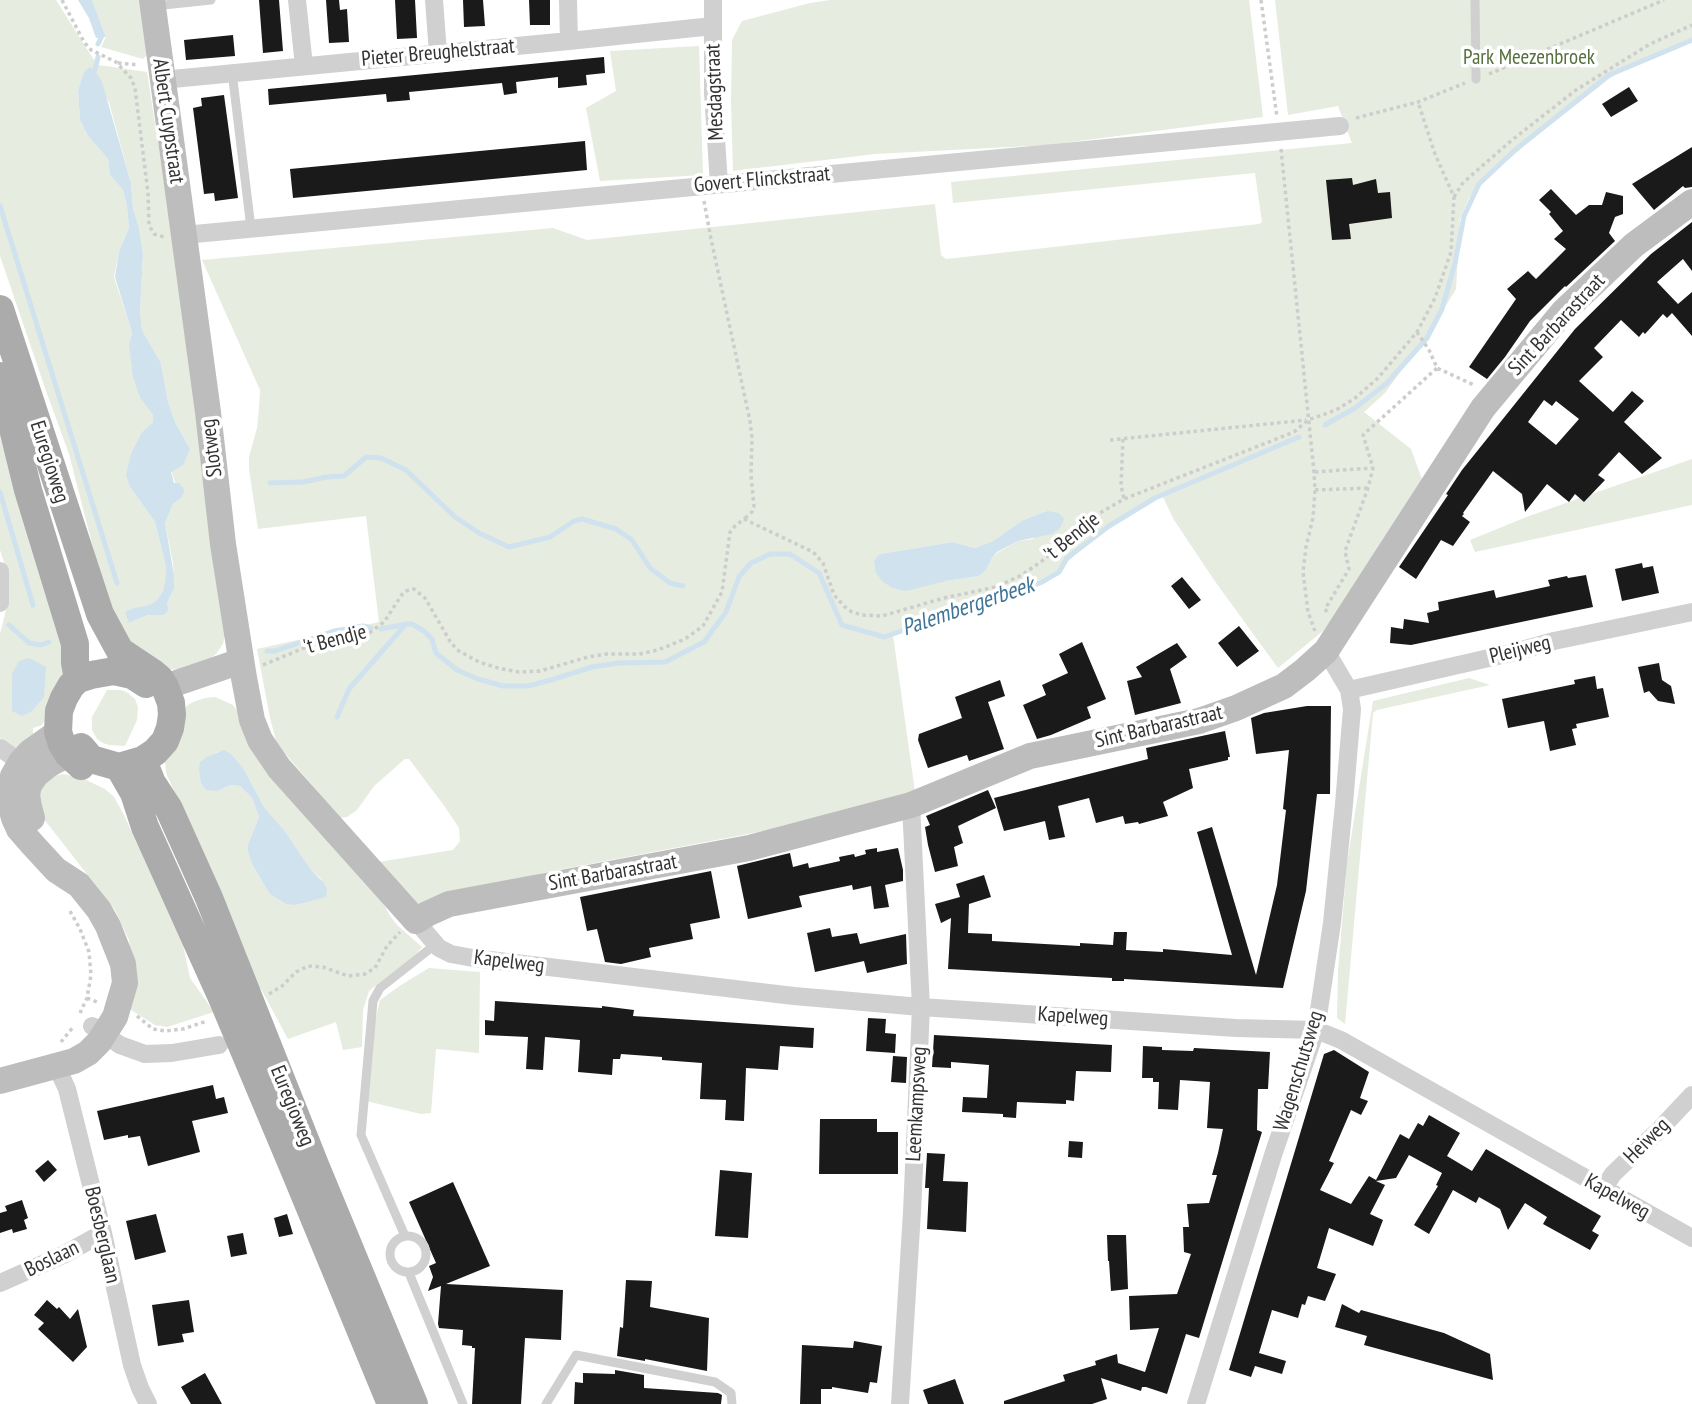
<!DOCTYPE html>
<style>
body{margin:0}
canvas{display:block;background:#fff}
</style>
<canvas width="1692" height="1404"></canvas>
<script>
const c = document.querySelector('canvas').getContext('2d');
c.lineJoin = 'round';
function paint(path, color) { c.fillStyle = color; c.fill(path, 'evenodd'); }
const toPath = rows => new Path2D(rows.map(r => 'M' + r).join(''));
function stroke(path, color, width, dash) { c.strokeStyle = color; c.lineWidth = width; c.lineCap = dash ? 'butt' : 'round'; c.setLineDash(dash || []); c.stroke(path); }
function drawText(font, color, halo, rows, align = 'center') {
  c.font = font + ' "PT Sans Narrow",sans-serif'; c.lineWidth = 7; c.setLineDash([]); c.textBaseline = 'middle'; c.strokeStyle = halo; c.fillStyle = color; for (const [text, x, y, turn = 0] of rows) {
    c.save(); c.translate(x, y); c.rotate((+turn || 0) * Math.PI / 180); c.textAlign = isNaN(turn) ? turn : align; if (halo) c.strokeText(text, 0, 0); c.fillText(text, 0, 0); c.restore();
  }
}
const green = toPath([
 [0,0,56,0,92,57,99,65,147,72,203,432,226,631,223,644,216,654,207,661,180,670,167,669,123,642,99,571,69,454,45,388,0,256],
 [84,72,109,102,131,183,133,208,139,228,143,254,140,311,142,330,161,363,168,402,175,422,190,449,171,471,181,498,173,504,165,523,173,563,174,575,174,589,167,603,159,615,148,615,129,623,134,608,149,605,156,601,163,591,165,581,166,567,155,522,130,487,142,432,153,422,153,415,140,398,129,344,132,333,114,277,119,251,129,228,127,207,123,190,110,175,108,159,88,136,80,120,78,90],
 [92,0,142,0,147,55,143,59,101,47,106,37],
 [830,0,1249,0,1263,117,1048,145,875,154,733,171,731,102,732,40,742,21,810,3],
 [1275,0,1692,0,1692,39,1635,64,1610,78,1530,141,1488,177,1469,198,1460,219,1456,289,1433,327,1385,393,1364,412,1411,449,1424,485,1324,630,1278,668,1214,580,1174,520,1162,495,1140,505,1105,529,1059,569,1033,584,893,635,915,792,806,823,542,873,494,886,432,919,378,862,453,850,460,841,459,828,445,807,409,759,405,759,374,786,357,810,347,817,340,818,277,744,270,718,257,649,379,622,366,516,258,529,249,469,249,457,257,428,259,409,260,390,202,260,553,228,587,240,935,204,941,255,946,259,1259,224,1262,222,1255,173,953,203,951,182,1352,143,1338,106,1288,115],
 [1047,511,1033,539,1018,541,997,553,992,558,986,570,979,576,946,581,880,554,953,542,975,548,993,541,1023,520],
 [699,46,703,175,600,181,586,108,616,91,610,51],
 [0,437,68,665,50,712,42,725,33,728,33,735,24,746,14,748,0,738,0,634,8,602,6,568,0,550],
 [1692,459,1692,505,1475,552,1470,540,1529,516],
 [1469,678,1490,685,1377,710,1373,713,1345,1024,1337,1018,1338,972,1347,863,1373,701],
 [107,690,121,690,128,693,135,699,138,707,137,720,125,746,109,745,103,743,97,739,92,730,92,717],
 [215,697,233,705,382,901,390,916,398,926,422,947,416,954,369,991,363,1010,362,1047,343,1050,336,1022,288,1039,261,989,255,988,246,953,166,773,165,760,182,711,189,704,196,701,205,698],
 [218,752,245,771,264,807,284,830,312,871,321,879,325,897,296,905,269,893,253,866,248,844,259,817,252,798,240,786,231,785,217,791,201,783,200,763],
 [64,774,84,779,105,789,114,797,124,815,183,945,190,978,214,1012,167,1027,155,1025,128,1008,132,966,129,940,115,910,40,814,39,790,54,776],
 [429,968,480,972,479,1053,436,1049,431,1113,421,1114,366,1101,372,1035,380,1000,401,985]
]);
const water = toPath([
 [78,0,92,0,106,37,96,38,89,18],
 [90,67,95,71,102,82,131,183,133,208,139,228,143,254,140,311,142,330,161,363,168,402,175,422,190,449,183,465,171,472,174,483,179,483,184,489,184,492,181,498,173,504,165,523,174,575,174,589,167,603,168,610,166,613,163,615,148,615,129,623,125,612,134,608,149,605,156,601,163,591,165,581,166,567,155,522,130,487,126,475,131,454,142,432,153,422,153,415,140,398,133,377,129,344,132,333,115,277,119,251,129,228,127,207,123,190,110,175,108,159,88,136,80,120,78,90,84,72],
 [1047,511,1059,513,1064,519,1060,528,1052,534,1018,541,997,552,992,558,986,570,979,576,946,581,906,591,893,588,883,582,876,573,874,561,880,554,953,542,975,548,993,541,1023,520],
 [29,658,46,667,44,697,32,711,22,716,12,711,12,674,19,661],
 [224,750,232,755,245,771,264,807,284,830,312,871,323,882,327,889,326,897,296,905,286,904,269,893,253,866,248,851,248,844,259,817,252,798,240,786,231,785,217,791,206,790,201,783,199,770,200,762,207,757]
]);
const stream = toPath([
 [98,44,101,38],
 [95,70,98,57],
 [0,206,117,583],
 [1325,425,1355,408,1387,383,1427,338,1442,309,1455,263,1464,216,1479,184,1515,150,1609,75,1692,40],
 [270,483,303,482,326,477,344,476,366,457,381,458,406,470,455,517,479,533,509,547,550,537,574,521,582,519,616,529,632,540,650,568,670,583,683,586],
 [0,492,33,605],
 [9,625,29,643,41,645,49,642],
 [381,629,406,624,412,624,424,631,432,639,436,653,457,670,478,679,503,686,528,686,551,680,592,667,619,663,665,662,704,642,726,612,739,577,751,563,770,554,790,554,819,573,842,625,884,637,1040,583,1059,572,1067,558,1109,526,1155,498,1299,437],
 [267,651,275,651,334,631,363,626,371,628],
 [337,717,349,689,405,625]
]);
const building = toPath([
 [259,0,279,0,283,51,263,53],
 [326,0,339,0,340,10,347,9,349,42,329,43],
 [395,0,415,0,417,38,397,39],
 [463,0,483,0,485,26,464,27],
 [529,0,550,0,550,25,530,25],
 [233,35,235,56,186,60,184,40],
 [604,57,605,73,586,75,587,85,558,88,558,77,516,82,517,93,504,95,502,83,409,92,410,100,387,102,386,94,269,105,268,89],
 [1629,87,1638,101,1611,117,1602,104],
 [224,95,238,198,215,201,214,193,204,194,193,108,202,106,201,98],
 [585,141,587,170,293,198,290,169],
 [1692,147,1692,187,1685,188,1683,186,1654,210,1632,184],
 [1352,178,1353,185,1376,179,1378,193,1390,192,1392,218,1349,224,1351,239,1332,240,1326,180],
 [1551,189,1576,215,1589,205,1602,205,1606,192,1623,196,1623,214,1615,217,1609,233,1615,241,1566,287,1565,286,1530,321,1505,357,1487,379,1469,367,1516,299,1507,289,1528,271,1536,279,1566,249,1554,239,1563,231,1549,214,1551,212,1539,200],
 [1692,222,1692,271,1683,259,1657,282,1678,304,1692,292,1692,336,1672,313,1667,318,1663,314,1645,334,1643,332,1639,337,1621,320,1594,348,1603,357,1579,381,1613,412,1632,391,1644,401,1624,422,1662,458,1642,474,1619,452,1598,475,1605,480,1584,502,1575,494,1569,502,1547,484,1525,512,1522,494,1493,471,1463,513,1464,514,1462,516,1470,522,1453,546,1441,540,1416,579,1399,567,1448,495,1446,494,1462,470,1575,329,1651,254],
 [1544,400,1552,406,1556,401,1579,419,1556,445,1528,422],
 [1642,563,1643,568,1653,566,1659,593,1622,601,1615,569],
 [1586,575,1593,607,1411,645,1390,643,1391,627,1403,629,1404,619,1429,623,1427,613,1439,610,1438,602,1494,590,1496,598,1550,586,1548,580,1567,576,1568,578],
 [1182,577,1201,600,1189,609,1171,586],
 [1239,626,1259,651,1237,667,1218,643],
 [1082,642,1106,699,1087,707,1091,718,1051,735,1037,739,1023,705,1046,695,1042,685,1068,673,1059,654],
 [1177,643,1187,657,1170,669,1181,703,1135,715,1127,681,1142,677,1136,667],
 [1659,663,1662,680,1671,686,1675,704,1658,701,1649,691,1644,693,1638,667],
 [1595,676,1597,689,1603,688,1609,717,1576,724,1577,728,1572,729,1576,745,1550,751,1544,721,1508,728,1502,699,1575,684,1574,680],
 [1000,680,1005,696,988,702,1004,749,969,761,967,755,928,768,918,740,919,734,962,718,955,697],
 [1307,706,1331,706,1330,794,1317,794,1306,891,1283,988,1124,979,1124,981,1112,981,1112,978,948,969,951,918,941,923,935,904,960,897,956,884,984,875,991,897,969,904,968,933,992,934,992,941,1080,946,1080,943,1113,945,1114,932,1127,932,1126,950,1163,952,1163,949,1232,955,1197,832,1212,827,1256,975,1277,885,1286,810,1283,809,1289,750,1256,754,1251,718,1264,713],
 [1225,731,1230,757,1228,757,1228,760,1189,769,1193,788,1163,802,1168,816,1139,824,1138,822,1125,824,1123,816,1096,823,1089,798,1058,806,1065,837,1049,840,1045,821,1004,831,994,798,1148,759,1146,748],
 [988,790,996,808,958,826,963,843,954,847,958,866,935,872,928,845,925,827,930,825,926,816],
 [877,848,877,852,898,848,903,870,903,881,885,885,889,907,874,909,871,886,853,890,852,885,799,896,802,907,748,919,737,866,790,853,793,867,808,863,809,868,840,861,839,857,854,854,855,857,866,854,865,850],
 [711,871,720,918,690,924,693,939,649,948,651,957,621,964,605,962,597,929,587,931,580,897],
 [830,928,832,937,857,933,860,944,906,934,907,964,867,973,864,961,815,972,807,933],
 [495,1001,602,1008,602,1006,634,1010,633,1016,814,1028,813,1048,780,1046,778,1070,746,1068,744,1121,725,1120,726,1100,700,1099,702,1063,662,1060,662,1057,621,1054,620,1059,613,1059,612,1075,578,1072,580,1040,545,1037,543,1070,526,1069,528,1037,485,1035,485,1020,494,1021],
 [868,1018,886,1019,885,1033,896,1034,895,1053,866,1051],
 [934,1035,1112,1045,1111,1072,1076,1071,1074,1101,1066,1100,1066,1104,1017,1102,1016,1118,1003,1117,1003,1114,962,1112,963,1097,987,1098,989,1065,951,1062,951,1068,932,1067],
 [1143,1046,1162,1047,1162,1050,1193,1051,1194,1048,1270,1052,1268,1089,1258,1089,1257,1130,1262,1132,1199,1338,1186,1334,1167,1394,1146,1387,1142,1387,1141,1391,1101,1378,1107,1399,1092,1404,1004,1404,1004,1401,1065,1381,1063,1375,1096,1365,1095,1361,1117,1354,1118,1363,1145,1372,1159,1328,1130,1330,1129,1296,1177,1294,1191,1254,1184,1252,1183,1227,1189,1227,1187,1204,1209,1203,1217,1175,1212,1175,1218,1153,1223,1129,1207,1128,1210,1082,1180,1080,1178,1110,1158,1109,1159,1082,1153,1082,1153,1078,1142,1078],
 [1334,1050,1369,1072,1360,1098,1368,1101,1361,1115,1351,1110,1329,1161,1334,1163,1320,1190,1351,1204,1369,1176,1376,1180,1400,1134,1409,1139,1418,1123,1423,1126,1429,1115,1460,1133,1447,1156,1472,1171,1486,1149,1601,1216,1592,1231,1599,1235,1590,1250,1543,1224,1547,1217,1525,1203,1508,1230,1500,1209,1479,1197,1476,1203,1453,1190,1429,1234,1414,1225,1438,1186,1436,1185,1442,1173,1409,1155,1396,1178,1376,1181,1385,1185,1370,1214,1383,1220,1373,1246,1329,1228,1317,1268,1336,1274,1325,1301,1308,1296,1305,1305,1302,1304,1298,1318,1272,1310,1259,1353,1286,1361,1282,1374,1255,1366,1251,1377,1229,1370,1324,1054],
 [893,1056,907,1057,906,1083,891,1082],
 [213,1085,216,1099,224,1097,228,1113,192,1121,200,1152,148,1166,140,1136,128,1138,128,1135,104,1140,97,1111],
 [820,1119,877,1119,877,1132,898,1132,898,1174,819,1174],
 [1069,1141,1083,1142,1082,1158,1068,1157],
 [927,1153,945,1154,943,1181,968,1182,966,1232,927,1229,929,1188,925,1188],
 [48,1160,57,1170,44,1182,35,1171],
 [720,1170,752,1173,748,1238,715,1236],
 [453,1182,490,1266,446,1284,563,1290,561,1340,525,1338,521,1404,472,1404,475,1348,472,1348,472,1346,462,1345,463,1330,439,1328,438,1324,441,1286,428,1291,433,1277,429,1266,436,1263,409,1202],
 [22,1200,28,1218,24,1220,27,1229,13,1233,12,1229,0,1233,0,1213,7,1211,5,1206],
 [156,1214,166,1252,135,1260,126,1221],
 [287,1214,293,1234,279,1237,274,1218],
 [243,1233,247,1254,231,1257,227,1236],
 [1107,1235,1126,1235,1128,1289,1111,1291,1109,1261,1108,1261],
 [626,1280,652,1281,650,1307,709,1318,707,1371,645,1359,645,1361,617,1356,620,1327,623,1328],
 [47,1300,57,1309,59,1307,70,1319,78,1309,87,1347,73,1362,38,1329,44,1323,34,1315],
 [189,1300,194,1332,182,1334,184,1342,158,1346,152,1305],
 [1342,1304,1359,1313,1361,1310,1444,1333,1490,1354,1493,1380,1364,1345,1367,1336,1335,1327],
 [854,1341,882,1346,877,1383,870,1382,868,1393,832,1387,832,1389,821,1389,821,1404,800,1404,802,1345,853,1348],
 [615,1370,644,1375,644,1388,718,1393,722,1395,721,1404,574,1404,575,1382,583,1383,583,1373,615,1374],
 [205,1373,222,1404,191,1404,181,1387],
 [955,1379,964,1404,928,1404,923,1390]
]);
const path = toPath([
 [62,0,84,42,91,50,116,62,131,78,135,88,148,193,149,225,154,234,164,237],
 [1261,0,1277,117],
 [118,63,139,65],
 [1489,74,1664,0],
 [1356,118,1418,102,1465,83],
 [1281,149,1314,472,1315,490,1313,518,1306,547,1303,572,1308,612,1315,631],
 [1454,197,1462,184,1474,173,1512,140,1576,90,1650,44,1692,25],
 [704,201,711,239,750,421,752,438,751,475,754,506,752,512,744,519],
 [1417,332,1429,350,1437,368,1474,385],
 [1123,439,1121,485,1124,499],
 [1110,440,1306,420],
 [1315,472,1373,468],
 [1315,490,1368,488],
 [1327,612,1325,609,1349,569,1345,551,1368,488,1373,468,1363,435,1437,368],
 [263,665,316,643,368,634,384,622,403,593,406,591,414,589,425,598,451,643,459,651,479,662,498,668,519,672,540,671,588,657,606,654,639,654,658,650,685,639,703,626,722,592,730,532,735,526,744,519,813,552,823,563,834,595,845,607,852,612,862,615,882,616,944,598,996,587,1022,575,1042,561,1098,514,1124,499,1294,432,1308,420,1336,410,1354,399,1378,378,1417,332,1435,298,1451,252,1454,197,1435,154,1418,102],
 [70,911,80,929,89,952,91,975,87,998,80,1013],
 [269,994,282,986,296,972,308,966,323,967,348,976,365,974,375,968,387,946,400,932],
 [87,998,97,1002],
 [137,1016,153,1029,165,1031,183,1029,207,1021],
 [61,1042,74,1026]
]);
const lane = toPath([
 [1475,0,1476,79],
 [154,6,211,0],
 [232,72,251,228],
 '390 1254a18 18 0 1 1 36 0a18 18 0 1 1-36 0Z',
 [405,1236,361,1135,373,1001,380,988,436,944],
 [409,1273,463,1404],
 [546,1404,576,1355,715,1382,731,1393,732,1404]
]);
const street = toPath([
 [297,0,304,66],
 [434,0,438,53],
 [568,0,569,41],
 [713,0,713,93,719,184],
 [162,80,569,41,713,26],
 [184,235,1340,126],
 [0,571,0,603],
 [1349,690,1515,652,1554,641,1692,612],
 [0,748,29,768],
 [416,921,439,948,451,954,473,958,794,996,921,1007,1236,1028,1316,1030,1341,1040,1692,1238],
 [92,1026,120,1045,145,1054,172,1053,219,1045],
 [56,1065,67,1089,103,1233,132,1365,140,1388,148,1404],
 [1603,1189,1613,1174,1661,1128,1692,1095],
 [0,1283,63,1255,103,1233],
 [900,1404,912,1212,921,1007,911,805],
 [1196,1404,1274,1152,1316,1030,1332,923,1344,804,1352,709,1349,690,1326,651]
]);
const secondary = toPath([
 [152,0,208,412,223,544,244,678,252,720,260,740,279,768,416,921,427,914,449,904,749,848,911,805,1030,756,1199,721,1236,708,1284,686,1305,670,1326,651,1483,408,1563,312,1634,245,1692,202],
 [165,687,241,661],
 [32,818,29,807,27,795,29,785,36,775,48,765,68,754],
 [0,1081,74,1061,88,1053,99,1042,115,1017,125,983,123,964,108,926,99,910,79,885,56,870,32,844,19,829,14,818,10,803,10,788,13,776,21,762,30,752,58,732]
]);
const primary = toPath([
 [0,309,100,614,120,651,153,673,160,679,165,687,171,703,172,715,170,728,165,741,155,752,143,760,119,767,91,759,81,747,68,754],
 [0,376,28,490,75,644,75,663,78,679],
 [143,760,152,783,169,809,209,898,315,1165,414,1404],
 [81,766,68,754,62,744,58,732,59,711,64,698,71,686,78,679,91,675,114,671,132,675,146,684],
 [119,767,134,793,145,827,223,1000,294,1169,391,1404]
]);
const streetNames = [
 ["Pieter Breughelstraat",438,53,-5],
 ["Mesdagstraat",715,92,-92],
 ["Albert Cuypstraat",168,121,82],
 ["Govert Flinckstraat",762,180,-5],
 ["Sint Barbarastraat",1557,325,-47],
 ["Slotweg",212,448,-97],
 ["Euregioweg",49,462,72],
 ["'t Bendje",1072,537,-39],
 ["'t Bendje",335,640,-15],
 ["Pleijweg",1520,650,-14],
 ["Sint Barbarastraat",1159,727,-13],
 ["Sint Barbarastraat",613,873,-10],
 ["Kapelweg",509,962,7],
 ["Kapelweg",1073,1017,4],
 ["Wagenschutsweg",1299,1071,-73],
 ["Leemkampsweg",917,1104,-87],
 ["Euregioweg",292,1106,68],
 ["Heiweg",1647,1141,-45],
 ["Kapelweg",1617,1197,29],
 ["Boesberglaan",102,1235,77],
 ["Boslaan",52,1259,-26]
];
const parkNames = [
 ["Park Meezenbroek",1529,58]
];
const waterNames = [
 ["Palembergerbeek",968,607,-19]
];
paint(green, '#e6ecdf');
paint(water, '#cfe2ee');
stroke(stream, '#cfe2ee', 5);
paint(building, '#1a1a1a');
stroke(path, '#cdcdcd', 3.5, [3.5, 3.5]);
stroke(lane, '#d0d0d0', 9);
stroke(street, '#d0d0d0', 18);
stroke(secondary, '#bdbdbd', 26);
stroke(primary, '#ababab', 28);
drawText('21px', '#333', '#fff', streetNames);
drawText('21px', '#56703f', '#fff', parkNames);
drawText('italic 23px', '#3f7597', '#fff', waterNames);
</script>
